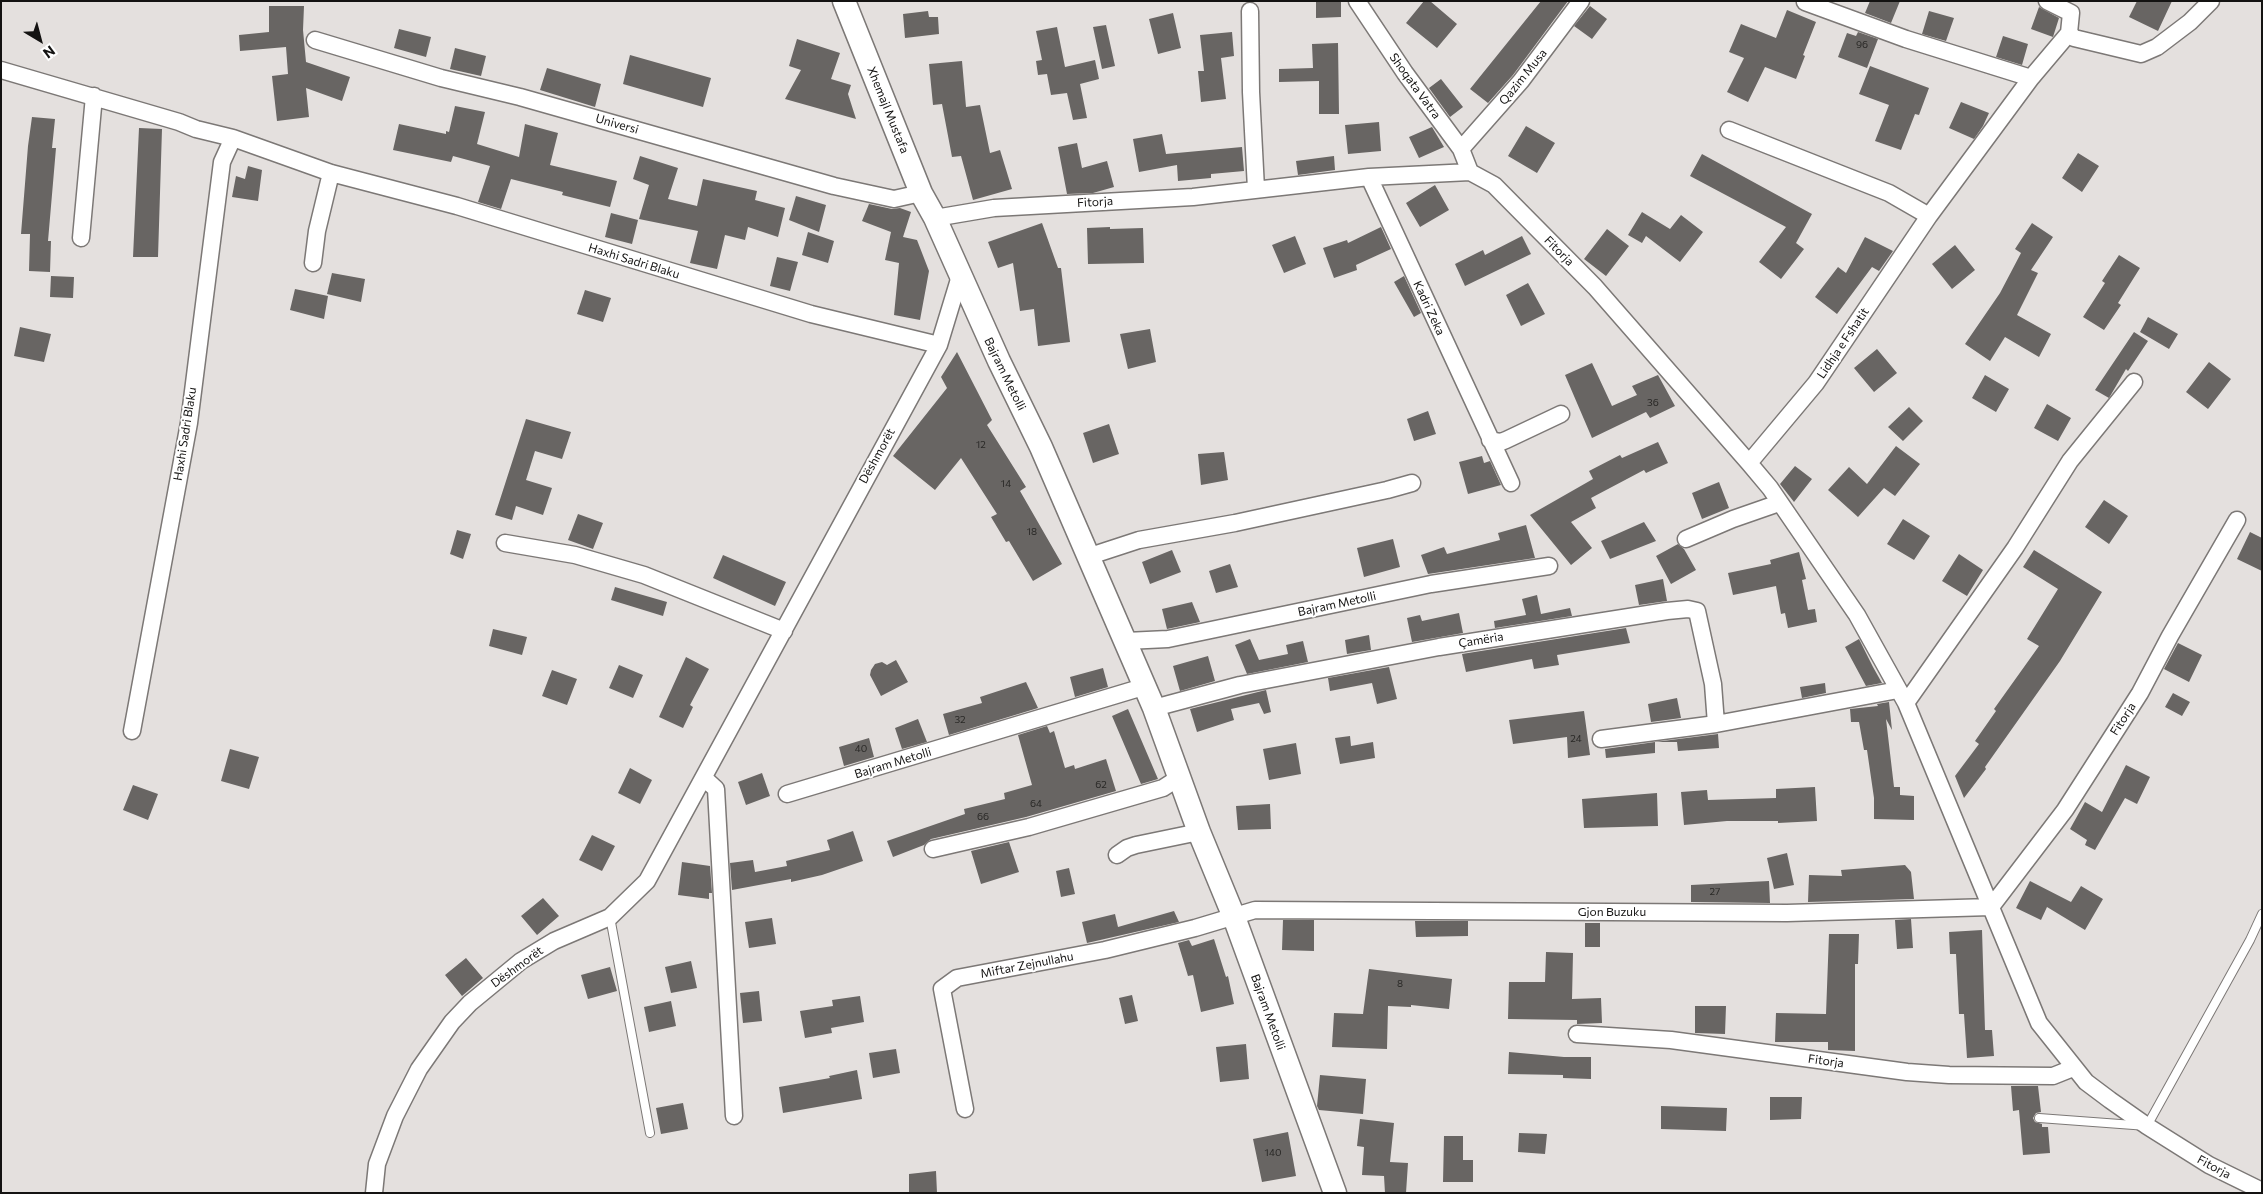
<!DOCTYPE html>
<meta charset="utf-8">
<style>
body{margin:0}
#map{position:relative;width:2263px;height:1194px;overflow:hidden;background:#e4e0de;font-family:Commissioner,sans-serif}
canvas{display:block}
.frame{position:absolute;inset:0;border:2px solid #141312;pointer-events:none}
.north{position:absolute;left:15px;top:15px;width:50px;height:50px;-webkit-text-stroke:4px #fff;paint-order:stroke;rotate:143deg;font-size:14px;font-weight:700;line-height:20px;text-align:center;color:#141312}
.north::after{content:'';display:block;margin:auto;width:18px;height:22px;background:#141312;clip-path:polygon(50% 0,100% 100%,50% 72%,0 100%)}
</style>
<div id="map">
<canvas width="2263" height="1194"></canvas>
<div class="frame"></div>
<div class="north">N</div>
</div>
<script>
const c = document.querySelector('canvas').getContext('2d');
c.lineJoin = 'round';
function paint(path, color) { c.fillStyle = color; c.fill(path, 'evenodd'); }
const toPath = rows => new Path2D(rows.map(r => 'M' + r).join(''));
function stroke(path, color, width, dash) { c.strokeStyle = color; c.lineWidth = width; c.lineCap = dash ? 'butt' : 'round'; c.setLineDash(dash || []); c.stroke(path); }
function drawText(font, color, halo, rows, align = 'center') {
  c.font = font + ' Commissioner,sans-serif'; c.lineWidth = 4; c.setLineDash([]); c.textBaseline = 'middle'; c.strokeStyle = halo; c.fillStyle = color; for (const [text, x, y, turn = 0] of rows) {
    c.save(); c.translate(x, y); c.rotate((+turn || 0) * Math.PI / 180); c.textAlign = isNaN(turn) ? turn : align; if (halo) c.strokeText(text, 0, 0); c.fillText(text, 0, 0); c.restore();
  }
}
const building = toPath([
 [1316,1,1341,1,1341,17,1316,18],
 [1424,1,1430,1,1457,24,1437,48,1406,23],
 [1541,1,1568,1,1513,75,1488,103,1470,89],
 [1870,1,1900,1,1891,23,1865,13],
 [2137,1,2172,1,2158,31,2129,17],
 [269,6,304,6,303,30,306,62,350,77,342,101,306,88,309,117,277,121,272,76,288,74,286,47,240,51,239,35,269,32],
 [1590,6,1607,19,1592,39,1574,26],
 [2039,7,2059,18,2053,37,2031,29],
 [1787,10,1816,22,1803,55,1805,56,1796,79,1765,67,1748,102,1727,92,1744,58,1729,52,1741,24,1776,38],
 [928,11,929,17,938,17,939,34,905,38,903,14],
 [1929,11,1954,18,1946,41,1922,34],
 [1173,13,1181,48,1158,54,1149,19],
 [1106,25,1115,66,1102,69,1093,27],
 [1057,27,1065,67,1095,60,1099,79,1080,84,1087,118,1073,120,1067,93,1051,95,1047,74,1038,75,1036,61,1042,60,1036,31],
 [399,29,431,37,426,57,394,48],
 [1232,32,1234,56,1221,58,1226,99,1201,102,1198,71,1204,71,1200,35],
 [1858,32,1878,39,1867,68,1838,57,1847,33,1856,36],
 [2003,36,2028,44,2022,65,1996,57],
 [797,39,840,53,831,79,851,85,848,94,856,119,785,99,801,70,789,66],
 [1338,43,1339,114,1319,114,1319,81,1279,82,1279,69,1313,68,1312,44],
 [455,48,486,56,481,76,450,69],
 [630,55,711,78,703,107,623,84],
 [962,61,966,107,980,105,990,153,1000,150,1012,189,973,200,961,156,952,157,942,104,933,105,929,64],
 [1870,66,1929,88,1919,115,1915,114,1901,150,1875,141,1889,105,1859,94],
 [547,68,601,84,595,107,540,90],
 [1441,79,1463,107,1450,117,1429,88],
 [1961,102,1989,113,1983,126,1974,139,1949,128],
 [455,106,485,112,477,144,519,157,525,124,558,133,550,165,617,181,610,207,562,195,563,192,511,179,501,209,478,202,490,166,453,156,451,162,393,150,399,124,446,134,446,131,449,132],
 [32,117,55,119,52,148,56,148,48,241,51,241,50,272,29,271,30,234,21,234,28,146],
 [1379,122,1381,151,1348,154,1345,125],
 [1526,126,1555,143,1537,173,1508,156],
 [1432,127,1444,147,1419,158,1409,137],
 [139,128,162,129,158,257,133,257],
 [1162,134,1166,154,1242,147,1244,171,1211,174,1211,178,1178,181,1177,165,1139,172,1133,139],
 [1077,143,1082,168,1107,161,1114,187,1093,193,1067,194,1058,147],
 [2078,153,2099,166,2082,192,2062,178],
 [1702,154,1812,214,1796,243,1804,249,1781,279,1759,262,1786,227,1690,176],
 [640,156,678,168,668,199,697,206,703,179,757,191,755,200,785,208,778,237,748,227,745,240,725,235,717,269,690,263,698,231,639,219,649,185,633,179],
 [1334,156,1335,170,1298,175,1296,161],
 [248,166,262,170,258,201,232,197,236,176,245,179],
 [1435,185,1449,210,1420,227,1406,203],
 [796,196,826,205,819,232,789,220],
 [869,204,892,209,900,208,911,212,903,237,917,240,929,271,920,320,894,315,899,263,885,260,891,232,862,221],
 [1642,212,1670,229,1681,215,1703,232,1680,262,1646,236,1642,243,1628,235],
 [611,213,638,220,632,244,605,237],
 [1042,223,1058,268,1061,268,1070,342,1038,346,1034,309,1020,311,1013,263,998,268,988,242],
 [2032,223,2053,237,2031,270,2038,273,2017,315,2051,334,2039,357,2005,337,1990,361,1965,344,2000,293,2021,253,2015,249],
 [1110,227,1110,229,1143,228,1144,263,1088,264,1087,228],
 [1381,227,1391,249,1356,265,1357,270,1334,278,1323,248,1347,240,1348,243],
 [1607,229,1629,246,1606,276,1584,259],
 [808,232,834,241,828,263,802,255],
 [1295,236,1306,264,1284,273,1272,245],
 [1522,236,1531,254,1465,286,1455,264,1483,250,1485,255],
 [1865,237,1893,251,1879,271,1872,267,1837,314,1815,297,1838,267,1846,273],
 [1955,245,1975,270,1952,289,1932,264],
 [2119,255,2140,268,2118,303,2121,305,2104,330,2083,317,2105,283,2102,281],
 [777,257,798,262,790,291,770,286],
 [332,273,365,279,361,302,327,294],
 [51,276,74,277,73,298,50,297],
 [1404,276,1421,313,1414,317,1394,282],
 [1528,283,1545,314,1521,326,1506,295],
 [295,289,328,296,324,319,290,310],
 [585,290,611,298,603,322,577,314],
 [2148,317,2178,334,2169,349,2140,332],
 [20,327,51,334,44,362,14,356],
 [1150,329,1156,362,1128,369,1120,334],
 [2134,332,2148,341,2128,371,2126,369,2109,398,2095,390],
 [1877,349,1897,373,1874,392,1854,368],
 [957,352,992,420,987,425,1026,487,1020,491,1062,564,1033,581,1009,541,1006,542,991,517,997,514,961,458,935,490,893,456,947,388,941,377],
 [2209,362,2231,379,2208,409,2186,392],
 [1592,363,1612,406,1637,395,1632,386,1658,375,1675,406,1650,418,1646,412,1592,438,1565,375],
 [1985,375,2009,389,1996,412,1972,398],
 [2047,404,2071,418,2058,441,2034,428],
 [1909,407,1923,421,1903,441,1888,427],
 [1428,411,1436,434,1414,441,1407,419],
 [526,419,571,432,562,459,535,451,526,480,552,488,543,515,516,506,512,520,495,515],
 [1109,424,1119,454,1093,463,1083,433],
 [1658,442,1668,463,1646,473,1644,470,1591,498,1596,508,1571,522,1592,548,1571,565,1530,515,1593,479,1589,471,1620,455,1622,458],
 [1896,446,1920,464,1895,496,1884,488,1858,517,1828,490,1849,467,1867,484],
 [1224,452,1228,480,1201,485,1198,454],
 [1482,456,1484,463,1490,461,1501,485,1468,494,1459,462],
 [1795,466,1812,479,1794,502,1780,484],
 [1719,482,1729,508,1702,519,1692,493],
 [2104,500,2128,516,2109,544,2085,527],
 [578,514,603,523,593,549,568,540],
 [1903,519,1930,536,1914,560,1887,544],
 [1644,522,1656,541,1610,559,1601,541],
 [1526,525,1535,558,1428,574,1421,555,1444,547,1447,554,1500,540,1498,533],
 [457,530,471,534,463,559,450,554],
 [2250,532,2262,538,2262,571,2237,559],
 [1393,539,1400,567,1364,577,1357,548],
 [1678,544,1684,549,1696,570,1671,584,1656,556],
 [1172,550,1181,572,1150,584,1142,562],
 [2034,550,2102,592,2060,661,1985,767,1986,769,1964,798,1955,776,1979,744,1975,741,1996,711,1994,709,2039,646,2027,639,2058,589,2023,567],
 [1799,552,1806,579,1802,580,1808,610,1815,609,1817,622,1788,628,1785,613,1781,614,1776,586,1733,595,1728,573,1771,564,1770,560],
 [1959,554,1983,570,1967,596,1942,581],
 [723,555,786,582,775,606,713,578],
 [1230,564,1238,587,1216,593,1209,571],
 [1663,579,1667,601,1639,605,1635,585],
 [615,587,667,602,663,616,611,600],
 [1537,595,1541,614,1570,608,1572,616,1495,628,1494,621,1526,615,1522,599],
 [1192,602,1200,622,1167,629,1162,609],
 [1459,613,1463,633,1412,642,1407,618,1420,615,1422,621],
 [1626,628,1630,643,1557,655,1559,665,1534,669,1532,659,1466,672,1462,654],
 [493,629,527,637,522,655,489,646],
 [1369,635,1371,650,1347,654,1345,640],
 [1250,639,1259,660,1288,654,1286,645,1303,641,1308,662,1247,674,1235,645],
 [1859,639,1873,667,1882,683,1866,686,1845,647],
 [2178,643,2202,655,2189,682,2164,669],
 [1208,656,1215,681,1180,691,1173,666],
 [686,657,709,669,690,705,693,707,683,728,659,717],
 [896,660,908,682,881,696,870,675,871,670,875,664,882,662,887,665],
 [619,665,643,675,633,698,609,688],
 [1389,667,1397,699,1377,704,1372,683,1330,691,1328,678],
 [1103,668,1108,687,1075,697,1070,677],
 [552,670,577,679,567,705,542,696],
 [1026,682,1038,708,949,735,943,714,982,703,980,697],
 [1825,683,1826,693,1802,698,1800,687],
 [1266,690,1271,712,1264,714,1259,703,1231,709,1234,720,1197,732,1190,709],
 [2173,693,2190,702,2182,716,2165,707],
 [1677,698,1681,718,1651,722,1648,704],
 [1889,702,1892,730,1886,719,1894,787,1900,787,1900,795,1914,796,1914,820,1874,819,1874,798,1867,750,1864,750,1859,722,1851,722,1850,709,1878,706,1877,704],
 [1128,709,1158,779,1141,784,1112,716],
 [1584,711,1590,755,1568,758,1567,737,1513,744,1509,720],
 [918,719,927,742,902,749,895,728],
 [1047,726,1050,733,1054,731,1065,768,1074,765,1075,769,1106,759,1116,791,1026,817,931,839,924,845,893,857,887,841,965,814,964,809,1005,799,1004,793,1032,785,1018,735],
 [1718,734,1719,748,1678,751,1677,742,1655,742],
 [1350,736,1351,746,1373,742,1375,758,1340,764,1335,738],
 [869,738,874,757,844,766,839,747],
 [1655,742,1655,753,1606,758,1605,749],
 [1296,743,1301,774,1269,780,1263,749],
 [230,749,259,757,249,789,221,781],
 [2126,765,2150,777,2137,804,2125,798,2095,850,2085,845,2087,840,2070,829,2085,802,2102,812],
 [630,768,652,780,640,804,618,793],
 [762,773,770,796,746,805,738,782],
 [133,785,158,794,148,820,123,810],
 [1815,787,1817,821,1778,823,1778,821,1727,821,1684,825,1681,792,1707,790,1708,800,1776,798,1776,789],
 [1657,793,1658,826,1584,828,1582,799],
 [1270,804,1271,829,1238,830,1236,806],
 [853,831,863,861,822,875,791,882,791,879,732,890,730,863,753,860,755,872,787,866,786,861,830,850,827,840],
 [592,835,615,846,602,871,579,860],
 [1009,842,1019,872,981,884,971,851],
 [1787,853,1794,885,1774,889,1767,858],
 [682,862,710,866,712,893,709,893,709,899,678,895],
 [1905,865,1911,872,1914,899,1808,902,1809,875,1842,876,1841,870],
 [1069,868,1075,894,1061,897,1056,871],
 [1769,881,1770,903,1691,902,1691,885],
 [2030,881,2071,902,2081,886,2103,899,2085,930,2047,907,2041,920,2016,908],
 [543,898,559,916,537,935,521,916],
 [1174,911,1179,922,1087,943,1082,922,1115,914,1118,927],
 [772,918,776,944,749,948,745,922],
 [1911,919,1913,948,1897,949,1895,920],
 [1283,920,1314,920,1314,951,1282,950],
 [1415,921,1468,921,1468,936,1416,937],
 [1585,923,1600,923,1600,947,1585,947],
 [1982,930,1985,1030,1992,1030,1994,1056,1967,1058,1964,1014,1959,1014,1956,954,1950,954,1949,932],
 [1829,934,1859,934,1858,964,1855,964,1855,1051,1828,1050,1828,1042,1775,1042,1776,1013,1826,1014],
 [1214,939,1226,977,1228,976,1234,1004,1201,1012,1193,975,1188,976,1178,943,1189,940,1192,946],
 [1546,952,1573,953,1572,999,1601,998,1602,1023,1577,1024,1577,1020,1508,1019,1509,982,1545,982],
 [466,958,483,978,462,996,445,975],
 [691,961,697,988,671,993,665,967],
 [610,967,617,991,588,999,581,975],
 [1369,969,1452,979,1449,1009,1411,1005,1411,1007,1388,1006,1387,1049,1332,1047,1334,1013,1363,1014],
 [759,991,762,1021,743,1023,740,993],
 [1132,995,1138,1021,1125,1024,1119,998],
 [860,996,864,1022,831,1028,832,1033,805,1038,800,1011,833,1006,832,1000],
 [671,1001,676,1026,649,1032,644,1007],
 [1695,1006,1726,1006,1725,1034,1695,1033],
 [1246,1044,1249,1079,1220,1082,1216,1047],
 [896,1049,900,1073,873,1078,869,1053],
 [1509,1052,1564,1057,1591,1057,1591,1079,1563,1078,1563,1075,1508,1074],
 [857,1070,862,1099,783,1113,779,1087,830,1078,829,1076],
 [1320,1075,1366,1079,1363,1114,1319,1110,1317,1106],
 [2011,1086,2038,1086,2041,1112,2036,1113,2033,1118,2035,1122,2042,1124,2042,1127,2048,1127,2050,1153,2023,1155,2019,1110,2013,1111],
 [1770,1097,1802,1097,1801,1119,1770,1120],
 [683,1103,688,1129,661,1134,656,1108],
 [1661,1106,1727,1108,1726,1131,1661,1129],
 [1360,1119,1394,1123,1390,1162,1408,1163,1406,1193,1385,1193,1384,1176,1362,1175,1364,1147,1357,1146],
 [1288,1132,1296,1176,1262,1182,1253,1139],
 [1519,1133,1547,1134,1545,1154,1518,1152],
 [1444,1136,1463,1136,1463,1160,1473,1160,1473,1182,1443,1182],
 [936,1171,937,1193,909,1193,909,1174]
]);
const lane = toPath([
 [610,917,650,1133],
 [2039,1118,2147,1126,2250,940,2262,914]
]);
const street = toPath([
 [1357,1,1405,73,1461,149,1470,172],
 [1805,2,1906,39,2031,78],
 [1250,11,1251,92,1256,189],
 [2069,33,2074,38,2141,54,2157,47,2190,22,2211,1],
 [315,40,441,78,520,97,834,186,894,199,921,193],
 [1,70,179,122,196,129,233,138,331,173,457,206,811,314,939,345],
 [1729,130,1889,193,1929,216],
 [1461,149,1521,81,1581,1],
 [1369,177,1511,483],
 [935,218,994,208,1193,197,1369,177,1470,172,1494,185,1595,287,1749,463,1770,488,1857,615,1906,703,2039,1023,2086,1082,2110,1100,2147,1126,2209,1165,2262,1191],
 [81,238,94,96],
 [313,263,317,231,331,173],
 [1490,440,1501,442,1506,440,1561,414],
 [1749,463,1816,383,1929,216,2031,78,2069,33,2071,13,2047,1],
 [1686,539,1733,519,1779,503],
 [505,543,575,555,644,575,784,631],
 [1087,557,1139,540,1235,523,1387,490,1412,483],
 [1126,641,1168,639,1431,584,1549,566],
 [1906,703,2015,548,2070,461,2134,382],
 [1154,708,1240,685,1439,647,1667,611,1688,609,1697,611,1713,684,1716,724,1601,739],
 [1716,724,1898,690],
 [132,731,189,423,222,162,233,138],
 [704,778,716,789,734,1116],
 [787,794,1143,687],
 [933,849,1029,827,1163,788,1180,777],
 [1117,855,1127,848,1136,845,1199,832],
 [1991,907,2065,810,2140,693,2170,636,2237,520],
 [1577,1034,1671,1040,1907,1072,1949,1075,2053,1076,2073,1068],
 [965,1109,942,989,957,978,1105,950,1195,928,1255,910,1787,913,1991,907],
 [374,1193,377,1164,395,1116,419,1069,452,1022,470,1003,521,961,554,941,610,917,647,881,939,345,960,276]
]);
const secondary = toPath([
 [844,1,921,193,935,218,999,361,1041,447,1154,708,1199,832,1234,917,1335,1193]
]);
const numberNames = [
 ["96",1862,45],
 ["36",1653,403],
 ["12",981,445],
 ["14",1006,484],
 ["18",1032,532],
 ["32",960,720],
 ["24",1576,739],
 ["40",861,749],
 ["62",1101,785],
 ["64",1036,804],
 ["66",983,817],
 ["27",1715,892],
 ["8",1400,984],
 ["140",1273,1153]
];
const streetNames = [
 ["Qazim Musa",1523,77,-51],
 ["Shoqata Vatra",1415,86,54],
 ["Xhemajl Mustafa",888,110,68],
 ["Universi",617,124,16],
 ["Fitorja",1095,202,-3],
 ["Fitorja",1559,251,45],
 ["Haxhi Sadri Blaku",634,261,17],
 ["Kadri Zeka",1429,308,65],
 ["Lidhja e Fshatit",1843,343,-56],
 ["Bajram Metolli",1005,374,64],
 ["Haxhi Sadri Blaku",185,434,-81],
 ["Dëshmorët",877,456,-61],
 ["Bajram Metolli",1337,604,-12],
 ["Çamëria",1481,640,-9],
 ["Fitorja",2123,719,-57],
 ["Bajram Metolli",893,763,-17],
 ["Gjon Buzuku",1612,912],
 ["Miftar Zejnullahu",1027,965,-11],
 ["Dëshmorët",517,967,-36],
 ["Bajram Metolli",1268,1012,70],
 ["Fitorja",1826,1061,8],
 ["Fitorja",2214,1167,28]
];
paint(building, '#686563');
stroke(lane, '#7c7876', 10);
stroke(street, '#7c7876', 19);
stroke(secondary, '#7c7876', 25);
stroke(lane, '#fff', 8);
stroke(street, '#fff', 16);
stroke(secondary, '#fff', 22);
drawText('10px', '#292826', null, numberNames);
drawText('12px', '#141312', '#fff', streetNames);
</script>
